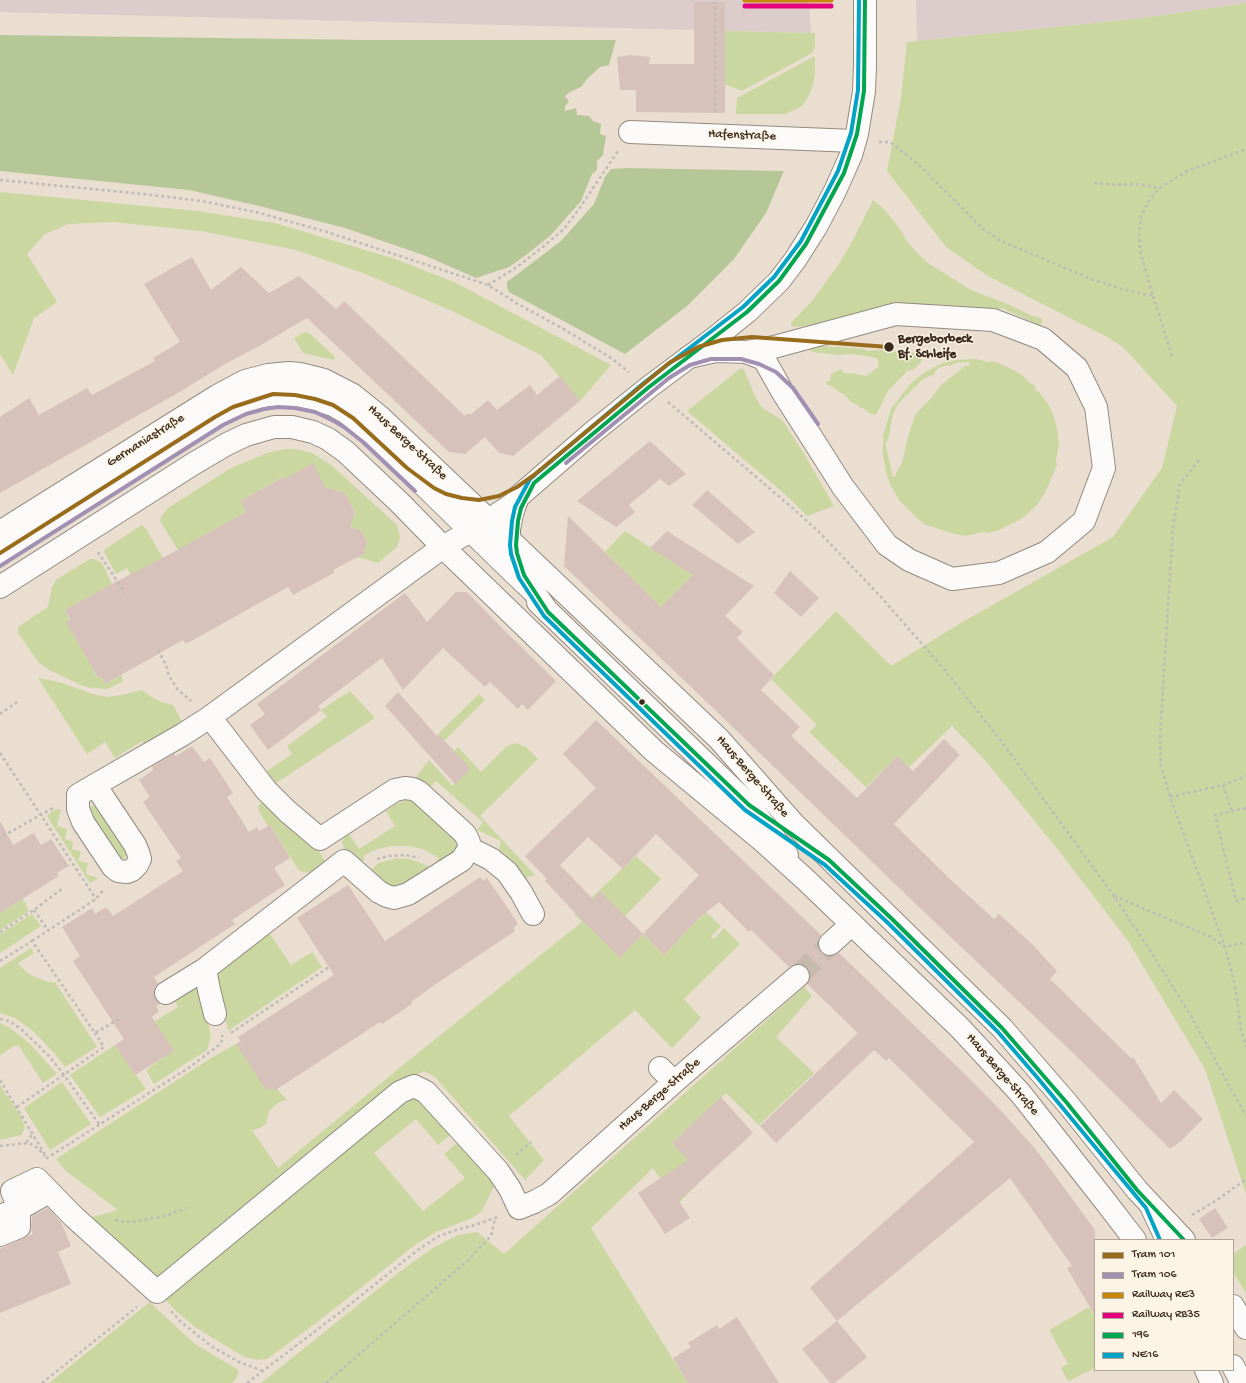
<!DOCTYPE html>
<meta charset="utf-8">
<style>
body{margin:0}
#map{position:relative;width:1246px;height:1383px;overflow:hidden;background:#e9decf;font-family:"Gochi Hand",sans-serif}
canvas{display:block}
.legend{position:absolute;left:1094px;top:1239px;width:140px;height:132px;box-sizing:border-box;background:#fcf5e5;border:1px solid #afa495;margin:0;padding:5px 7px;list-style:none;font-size:12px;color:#3b2a1e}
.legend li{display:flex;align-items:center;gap:8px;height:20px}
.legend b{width:20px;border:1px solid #afa495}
</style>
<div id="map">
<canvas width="1246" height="1383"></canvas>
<ul class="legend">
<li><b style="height:5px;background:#996c1b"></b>Tram 101</li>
<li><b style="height:5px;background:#a290b2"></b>Tram 106</li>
<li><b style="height:5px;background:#c88708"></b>Railway RE3</li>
<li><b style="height:5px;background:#e5007d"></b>Railway RB35</li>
<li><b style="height:5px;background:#00a651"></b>196</li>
<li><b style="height:5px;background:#03a3c5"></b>NE16</li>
</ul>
</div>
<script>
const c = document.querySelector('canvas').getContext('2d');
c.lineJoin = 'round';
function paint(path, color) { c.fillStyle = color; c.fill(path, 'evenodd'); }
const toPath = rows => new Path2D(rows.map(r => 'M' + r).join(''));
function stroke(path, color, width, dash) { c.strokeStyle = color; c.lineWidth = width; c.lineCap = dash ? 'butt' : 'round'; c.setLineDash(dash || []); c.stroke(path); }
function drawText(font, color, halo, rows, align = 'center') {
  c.font = font + ' "Gochi Hand",sans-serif'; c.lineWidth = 3; c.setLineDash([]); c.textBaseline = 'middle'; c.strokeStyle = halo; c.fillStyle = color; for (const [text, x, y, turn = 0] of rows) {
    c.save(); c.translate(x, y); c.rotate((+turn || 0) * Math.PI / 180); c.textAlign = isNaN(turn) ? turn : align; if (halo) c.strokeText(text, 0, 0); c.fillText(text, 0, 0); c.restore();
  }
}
const industrial = toPath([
 [0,0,809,0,811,33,0,12],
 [916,0,1246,0,1246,3,1143,18,917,41]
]);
const green = toPath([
 [1246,3,1246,1194,1205,1069,1128,941,1059,851,984,759,952,726,909,767,897,756,866,787,809,732,817,725,771,679,836,611,891,666,959,624,1113,537,1162,468,1177,406,1123,347,1107,337,988,276,946,247,887,171,901,98,907,42,1143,18],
 [724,31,815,33,815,47,812,53,742,91,724,84],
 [815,56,815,75,812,88,808,97,802,106,786,114,736,114,737,98],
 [0,192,197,211,275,223,395,259,454,282,611,365,580,401,541,355,450,310,363,273,296,250,201,231,113,222,68,224,45,234,27,254,57,302,34,318,13,375,0,354],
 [873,200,885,210,900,229,906,240,918,254,928,263,971,290,1012,306,1032,316,1035,316,1042,319,1042,323,1039,325,1002,308,999,310,999,311,823,323,803,326,792,327,791,323,812,301,841,261,854,238],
 [305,332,309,333,335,357,334,360,303,353,294,338],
 [810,345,864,349,868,352,868,351,874,350,916,353,922,355,922,357,921,362,913,370,907,371,888,391,876,415,869,413,863,408,860,408,859,406,850,401,849,399,842,393,839,392,832,386,827,385,826,382,830,381,831,374,842,369,844,374,850,373,866,376,877,368,879,363,877,358,853,354,838,355,813,352,808,349],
 [976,359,988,362,993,361,998,363,1012,369,1023,376,1032,385,1034,384,1036,391,1039,392,1048,404,1054,417,1057,429,1059,445,1056,460,1057,465,1045,493,1040,500,1037,505,1021,519,999,530,988,533,982,532,966,536,954,534,924,524,918,519,900,501,892,488,887,476,883,456,883,436,891,409,911,383,925,372,943,363,956,360],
 [968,362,970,365,969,366,965,366,940,386,933,396,915,415,908,437,902,463,897,471,895,477,893,477,885,443,888,440,893,414,898,404,923,379,933,375,938,368,947,365,950,366,955,363],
 [741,368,744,370,754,394,760,405,764,409,782,420,803,452,834,506,807,516,787,496,687,411],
 [286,449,296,449,312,453,331,465,341,474,397,525,400,537,397,547,378,563,358,557,364,554,367,542,362,531,350,527,355,512,345,493,325,487,288,491,283,477,240,501,246,512,178,550,160,521,162,516,168,508,231,468,267,453],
 [142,525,146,529,163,558,137,587,127,568,116,574,104,552,105,549],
 [625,531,693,575,673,619,605,552],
 [90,559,94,559,102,563,112,584,65,611,97,678,101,676,105,684,122,675,122,682,107,689,91,688,83,686,51,671,39,663,18,633,18,627,48,607,52,587,57,579],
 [38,678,59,682,93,694,107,697,122,695,142,690,153,698,164,703,173,705,185,727,148,750,142,741,115,758,105,742,87,754],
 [350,691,375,718,276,783,267,771,292,754,287,746,327,717,321,710],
 [479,694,485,700,444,741,438,734],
 [516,743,526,747,538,759,480,816,535,875,523,879,498,852,501,841,477,830,483,822,436,781,429,788,416,777,429,760,453,786,470,769,454,751,458,747,481,772,506,747,509,745],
 [407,800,412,800,415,803,459,842,458,849,439,863,436,860,439,858,423,849,408,846,391,846,377,849,363,856,365,859,359,864,344,848,342,842,345,836,349,834,359,849,395,826,386,811,398,803],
 [262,803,264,803,320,853,325,861,322,865,312,873,303,872,298,869,270,825,268,826,260,813,258,808,258,805],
 [91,806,97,806,125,848,127,854,126,857,122,859,119,858,89,814,89,808],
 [58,809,61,810,57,826,67,829,65,839,73,842,72,849,81,852,78,861,88,863,86,874,98,878,90,883,47,816,52,811],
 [636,856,661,879,625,916,663,954,706,912,721,926,711,937,714,939,724,928,740,944,684,999,701,1018,672,1048,635,1010,509,1116,544,1160,525,1180,435,1077,424,1071,412,1078,158,1280,89,1218,118,1210,66,1171,56,1159,211,1058,236,1044,287,1100,279,1102,269,1111,266,1124,260,1128,252,1130,278,1168,413,1057,582,922,574,914],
 [397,858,409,859,418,862,430,867,430,870,397,887,386,885,369,871,379,863],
 [23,899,29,911,0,930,0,913],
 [32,914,41,926,0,953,0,934],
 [268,931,291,965,312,952,322,967,232,1028,229,1032,216,986,215,968],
 [31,948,34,953,18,963,24,970,33,976,48,982,55,982,97,1047,65,1067,55,1054,33,1031,15,1018,0,1013,0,968],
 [198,980,211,1036,207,1050,154,1084,146,1070,171,1052,154,1022,178,1007,172,995],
 [804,987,812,996,776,1037,814,1073,759,1125,726,1093,672,1143,704,1177,677,1205,653,1168,591,1228,688,1383,261,1383,398,1273,431,1249,458,1235,477,1232,504,1254],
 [0,1023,10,1028,22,1037,32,1046,57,1074,43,1083,19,1046,14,1046,0,1055],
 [115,1045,146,1089,100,1117,70,1075],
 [62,1082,91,1124,50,1150,24,1108],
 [0,1085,22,1118,25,1128,21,1135,0,1140],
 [412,1097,418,1099,451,1134,438,1145,416,1119,374,1153,423,1211,465,1178,444,1154,458,1142,488,1175,494,1186,482,1211,472,1218,436,1232,415,1245,316,1323,267,1359,257,1360,244,1357,195,1327,176,1311,165,1299,193,1277,306,1176],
 [1246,1245,1246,1293,1233,1272,1233,1254],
 [150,1302,159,1311,195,1344,237,1369,239,1373,235,1380,232,1383,49,1383],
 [1089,1307,1095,1317,1095,1368,1068,1381,1061,1368,1068,1364,1049,1330]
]);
const forest = toPath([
 [0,35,365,40,616,40,609,65,600,67,587,79,581,87,570,92,565,96,569,102,565,106,565,111,576,108,577,115,589,116,593,121,601,124,600,134,606,136,603,155,597,161,597,170,592,174,581,201,551,235,526,255,509,267,476,278,426,256,345,228,259,206,189,190,0,171],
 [628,168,784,171,766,213,734,259,687,306,625,354,509,292,507,288,507,282,561,241,594,204,605,177,611,169]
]);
const building = toPath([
 [694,2,725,2,725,113,636,112,636,90,620,90,617,57,630,55,650,57,649,64,694,64],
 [192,257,211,290,241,267,269,293,299,276,336,309,344,301,465,416,468,413,470,415,488,400,497,410,530,385,537,395,560,376,580,401,513,456,499,453,485,437,465,454,449,452,307,318,261,345,227,363,176,394,0,493,0,417,29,398,39,415,87,388,92,395,155,361,153,358,180,342,144,284],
 [650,441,686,474,669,486,660,479,629,505,635,512,616,527,577,501],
 [313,463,325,487,345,493,355,512,350,527,362,531,367,542,364,554,333,570,334,573,293,595,288,587,186,644,183,640,105,684,101,676,98,678,66,622,70,620,65,610,112,584,170,554,246,512,240,501,284,477,285,479],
 [707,490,755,532,738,544,692,505],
 [568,516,661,607,693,575,650,548,667,531,754,586,725,616,743,632,737,638,774,675,761,690,800,727,791,736,857,798,897,756,913,771,944,739,960,755,894,824,951,880,994,919,999,914,1032,944,1057,971,1050,979,1131,1058,1133,1057,1161,1103,1174,1090,1203,1119,1181,1141,1170,1149,1069,1049,922,910,711,706,564,566],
 [790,571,819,598,801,617,774,593],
 [456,592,467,592,503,629,556,681,528,710,522,704,518,709,490,682,485,687,443,648,403,690,382,658,318,706,321,710,268,750,250,725,265,714,257,704,405,593,427,622],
 [398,692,437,736,438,734,471,769,455,784,385,706],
 [596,720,821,935,818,941,818,946,821,953,827,956,832,956,839,953,971,1080,1005,1115,1037,1151,1095,1230,1095,1316,1067,1268,1072,1266,1010,1178,837,1321,810,1288,974,1142,889,1058,886,1061,874,1050,776,1143,760,1126,858,1033,807,984,810,980,810,974,807,968,803,964,796,964,789,967,751,930,749,932,719,902,699,918,664,955,643,934,620,958,577,915,545,881,547,879,525,856,596,788,563,754],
 [656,834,699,875,643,934,600,891,593,899,560,865,588,837,623,869],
 [192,746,204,762,210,758,233,793,227,797,249,832,257,827,259,831,270,825,290,858,274,868,285,885,232,920,235,924,154,977,158,984,155,987,154,994,156,1000,160,1004,156,1006,159,1011,152,1017,174,1051,135,1075,115,1045,124,1039,73,961,80,956,62,927,92,908,95,914,106,907,113,916,183,871,176,861,181,858,143,802,150,797,139,780,153,770,152,767,174,754,176,756],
 [0,821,13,845,34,833,41,845,51,839,69,866,57,873,59,876,0,913],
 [480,877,483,881,487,878,507,907,518,924,513,928,515,931,433,986,411,1002,412,1004,382,1024,380,1022,274,1091,272,1088,267,1091,236,1044,241,1041,238,1037,334,975,297,918,348,885,385,941],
 [721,1097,753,1133,679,1201,690,1218,665,1234,638,1193,688,1160,672,1143],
 [48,1208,61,1222,71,1246,58,1252,71,1284,0,1313,0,1249,33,1234,31,1230,32,1216],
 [1215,1208,1228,1228,1212,1238,1199,1219],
 [737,1317,779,1383,688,1383,673,1358,691,1347,688,1343,717,1325,719,1329],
 [837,1321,867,1357,835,1383,830,1383,802,1349]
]);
const minorTunnel = toPath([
 [798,976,830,944]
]);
const path = toPath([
 [715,112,715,2],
 [879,142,890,142,919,165,983,229,1001,241,1091,279,1129,291,1153,296,1140,250,1139,232,1141,216,1152,196,1160,188,1185,172,1246,149],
 [0,180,153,195,201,201,256,212,327,232,488,285,516,303,560,327,611,358,629,372],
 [1094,183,1117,185,1135,184,1160,188],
 [488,285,517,267,544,246,564,229,579,209,618,151],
 [1153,296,1173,359],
 [668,402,789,505,820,533,881,597,943,668,1002,742,1114,896,1153,955,1191,1016,1246,1116],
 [1199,460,1180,484,1173,527,1160,737,1161,766,1170,797,1225,947,1235,986,1241,1030,1246,1047],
 [98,552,125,593],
 [158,650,166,665,169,676,178,690,191,701],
 [0,714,17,702],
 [0,753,96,899],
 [1223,785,1232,812],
 [1170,797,1223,785,1246,776],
 [1246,808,1215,815,1236,901,1246,898],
 [3,836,53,808],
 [377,859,389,856,405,855,419,858],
 [1114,896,1211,937,1225,947,1246,942],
 [34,910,48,930],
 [0,932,34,910,63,888],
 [32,941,96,899,104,889],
 [0,961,32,941,95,1033,121,1018],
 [0,1019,9,1021,21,1029,50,1057,64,1075,99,1124],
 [231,1033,329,967],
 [0,1080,47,1158,190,1067,219,1045,223,1039,222,1035],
 [17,1107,104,1047,95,1033],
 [26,1142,29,1140,33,1132],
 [0,1146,26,1143,34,1145,45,1156],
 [516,1155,531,1142],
 [1192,1215,1217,1200,1246,1179],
 [115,1220,125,1222,139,1221,165,1216,186,1208],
 [171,1311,181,1322,211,1346,239,1362,263,1371],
 [42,1383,137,1307],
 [247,1383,343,1310,419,1249,439,1236,456,1230,472,1226,498,1217],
 [326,1383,467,1261,491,1236,495,1219]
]);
const minor = toPath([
 [630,132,855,141],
 [689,357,716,351,746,352,774,347,896,314,993,320,1043,339,1077,368,1096,407,1104,468,1084,521,1047,552,999,573,952,579,909,560,887,545,843,487,782,391,764,359,746,352],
 [0,553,196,428,233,407,254,399,268,395,295,395,315,399,333,405,347,413,364,427,513,572,534,592,548,612],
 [509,555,509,529,512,514,516,502],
 [538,602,749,805,787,855],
 [210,717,266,790,287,811,320,839,395,790,405,788,413,789,419,792,465,834,469,842,469,848,491,859,507,872,521,892,533,914],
 [95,785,135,845,138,852,140,859,137,865,132,870,127,872,118,871,113,867,83,822,78,809,78,795,95,785,182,735,210,717,443,547],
 [830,944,852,924],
 [205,969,209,990,215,1014],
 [166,993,205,969,344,861,379,892,387,896,394,898,408,894,462,860,469,848],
 [660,1068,674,1082],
 [1152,1208,1167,1240],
 [0,1216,19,1209,49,1192],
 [0,1235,19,1227,19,1209,12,1191,37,1179,73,1216,157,1292,400,1092,414,1086,426,1092,498,1171,510,1189,519,1208,534,1202,549,1194,674,1082,798,976],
 [1233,1366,1242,1383]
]);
const major = toPath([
 [0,532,217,396,245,381,268,375,289,373,300,374,324,380,353,395,379,416,719,739,792,822,1002,1028,1067,1103,1137,1190,1184,1240],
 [443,547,489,520,516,502,518,497,593,432,649,387,712,340,747,312,779,281,795,260,816,227,835,191,851,155,857,134,864,91,865,66,865,0],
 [0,587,193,464,227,444,246,435,274,427,292,427,313,432,328,439,346,452,400,503,443,547,654,751,764,842,807,881,960,1028,1021,1094,1105,1201,1135,1240],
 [1233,1306,1246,1328],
 [1206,1370,1212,1383]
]);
const bus1 = toPath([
 [865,0,864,91,857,134,844,173,806,244,779,281,747,312,649,387,534,483,521,508,518,521,516,545,517,553,524,575,548,612,749,805,829,860,891,918,1002,1028,1067,1103,1137,1190,1184,1240]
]);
const bus2 = toPath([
 [859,0,858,90,851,133,838,171,801,241,774,277,743,307,645,382,530,479,515,507,512,521,510,545,511,554,519,578,544,616,745,810,825,865,887,922,998,1032,1036,1076,1146,1208,1160,1240]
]);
const rail1 = toPath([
 [745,0,831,0]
]);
const rail2 = toPath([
 [745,6,831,6]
]);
const tram1 = toPath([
 [0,553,215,417,233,407,273,394,295,395,315,399,333,405,353,418,407,468,434,488,446,494,462,498,479,500,499,496,517,487,534,475,669,363,698,347,722,340,752,337,889,347]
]);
const tram2 = toPath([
 [566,463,669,378,690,365,711,359,741,359,759,364,776,372,793,388,818,424],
 [0,566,223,425,246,414,264,409,278,407,295,408,315,412,334,421,344,427,363,442,415,491]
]);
const markers = [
 [889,347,5.5,"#3b2a1e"],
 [642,702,3.5,"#3b2a1e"]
];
const streetNames = [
 ["Hafenstraße",742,136,2],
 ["Germaniastraße",146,441,-32],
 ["Haus-Berge-Straße",407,443,43],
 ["Haus-Berge-Straße",752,777,49],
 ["Haus-Berge-Straße",1002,1075,49],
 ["Haus-Berge-Straße",660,1095,-41]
];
const stopNames = [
 ["Bergeborbeck",898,340],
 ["Bf. Schleife",898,355]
];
paint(industrial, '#dccccb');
paint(green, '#cad7a0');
paint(forest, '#b6c797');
paint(building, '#d7c2bb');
stroke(minorTunnel, '#c6baac', 22, [22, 11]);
stroke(minor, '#938a81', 24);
stroke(major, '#938a81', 24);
stroke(path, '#bfbbb7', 2.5, [3, 3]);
stroke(minor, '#fcfaf8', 22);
stroke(major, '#fcfaf8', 22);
stroke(bus1, '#00a651', 4);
stroke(bus2, '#03a3c5', 4);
stroke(rail1, '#c88708', 5);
stroke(rail2, '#e5007d', 5);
stroke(tram1, '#996c1b', 4);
stroke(tram2, '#a290b2', 4);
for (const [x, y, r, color] of markers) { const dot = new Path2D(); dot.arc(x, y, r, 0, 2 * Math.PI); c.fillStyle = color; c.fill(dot); stroke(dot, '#fcf5e5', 1.5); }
drawText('13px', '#3b2a1e', '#fcf5e5', streetNames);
drawText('bold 13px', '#3b2a1e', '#fcf5e5', stopNames, 'left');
</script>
